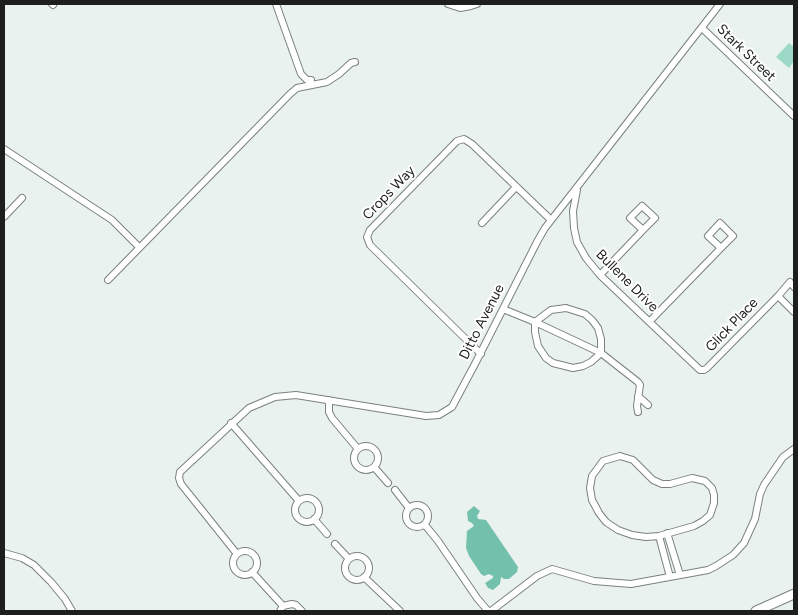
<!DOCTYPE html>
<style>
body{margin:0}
#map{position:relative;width:798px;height:615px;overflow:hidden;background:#eaf2f0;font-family:Figtree,sans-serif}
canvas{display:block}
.frame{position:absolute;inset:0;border:5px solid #1c1f1e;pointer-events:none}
</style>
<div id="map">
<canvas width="798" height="615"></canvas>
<div class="frame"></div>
</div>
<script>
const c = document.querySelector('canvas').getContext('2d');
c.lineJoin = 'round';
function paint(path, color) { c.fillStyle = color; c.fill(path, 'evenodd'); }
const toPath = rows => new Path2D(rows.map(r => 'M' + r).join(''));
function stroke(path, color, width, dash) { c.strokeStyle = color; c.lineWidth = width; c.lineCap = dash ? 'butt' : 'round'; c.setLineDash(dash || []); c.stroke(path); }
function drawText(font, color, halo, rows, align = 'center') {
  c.font = font + ' Figtree,sans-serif'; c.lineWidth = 4; c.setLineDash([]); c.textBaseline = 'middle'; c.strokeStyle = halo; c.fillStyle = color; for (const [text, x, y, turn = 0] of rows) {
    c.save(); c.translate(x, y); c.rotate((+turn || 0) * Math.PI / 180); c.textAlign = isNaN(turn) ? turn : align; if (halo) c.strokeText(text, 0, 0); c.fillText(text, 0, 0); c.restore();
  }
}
const green = toPath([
 [789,43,794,47,794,61,789,68,776,57]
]);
const water = toPath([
 [474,506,480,511,477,516,478,519,486,520,518,567,517,572,509,579,504,579,501,577,500,584,493,590,488,588,485,583,493,578,493,576,489,574,484,576,481,574,469,556,466,548,467,531,474,526,472,523,468,521,467,512]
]);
const street = toPath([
 [52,4,53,5],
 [276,4,301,74,307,80,311,80],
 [448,4,460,8,471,6,477,4],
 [702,28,794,116],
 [4,149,112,220,139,247],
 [577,190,573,211,574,228,577,242,586,258,600,275,700,370,704,370,707,368,779,295],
 [642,206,655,218,643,230,630,218,642,206],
 [4,217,22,198],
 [482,223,516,187],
 [720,223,733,236,721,248,708,236,720,223],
 [600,275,643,230],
 [108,280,290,94,297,88,327,82,339,74,351,63,355,62],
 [794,287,790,282,779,295,780,298,794,312],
 [566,308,585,314,592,320,598,328,601,339,601,353,591,362,583,366,573,368,553,363,546,358,538,346,535,332,535,322,551,310,566,308],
 [503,309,535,322,601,353,638,382,640,385,637,406,638,412],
 [650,321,721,248],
 [481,354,370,245,367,237,370,230,457,141,464,139,472,144,551,220],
 [638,396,648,405],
 [329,400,329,412,332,418,358,449],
 [231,423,299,501],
 '354 458a12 12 0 1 1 24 0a12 12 0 1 1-24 0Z',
 [620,456,633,460,653,480,662,484,670,484,692,478,705,481,712,488,714,495,714,503,710,515,703,521,694,526,659,536,646,537,632,535,618,530,606,522,599,513,592,500,590,488,592,476,603,461,620,456],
 [374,467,388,483],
 [395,490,409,508],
 '295 510a12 12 0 1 1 24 0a12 12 0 1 1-24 0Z',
 '406 516a11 11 0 1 1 22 0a11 11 0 1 1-22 0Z',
 [314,519,327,534],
 [425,525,438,541,477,598,488,611],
 [667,533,680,575],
 [659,536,670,577],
 [335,544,349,559],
 '233 563a12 12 0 1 1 24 0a12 12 0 1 1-24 0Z',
 [4,553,22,558,34,565,51,582,65,599,72,611],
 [237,554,181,484,179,478,180,472,249,408,275,397,296,395,426,416,439,415,452,407,476,362,538,240,545,228,720,4],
 '345 568a12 12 0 1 1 24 0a12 12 0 1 1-24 0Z',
 [252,572,283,606],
 [364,577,400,611],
 [280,611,283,606,292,604,296,605,302,611],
 [491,611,537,576,552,569,594,581,631,584,708,570,716,566,733,555,744,543,755,519,760,494,764,485,783,457,794,449]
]);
const secondary = toPath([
 [756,611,794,594]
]);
const streetNames = [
 ["Stark Street",746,53,44],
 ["Crops Way",389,193,-46],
 ["Bullene Drive",627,281,45],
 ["Ditto Avenue",482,322,-63],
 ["Glick Place",732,325,-46]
];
paint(green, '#9cd9c7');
paint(water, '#73c1ad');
stroke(street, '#7a817e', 8);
stroke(secondary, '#7a817e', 11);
stroke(street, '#fff', 6);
stroke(secondary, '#fff', 9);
drawText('14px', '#1c1f1e', '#fff', streetNames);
</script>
